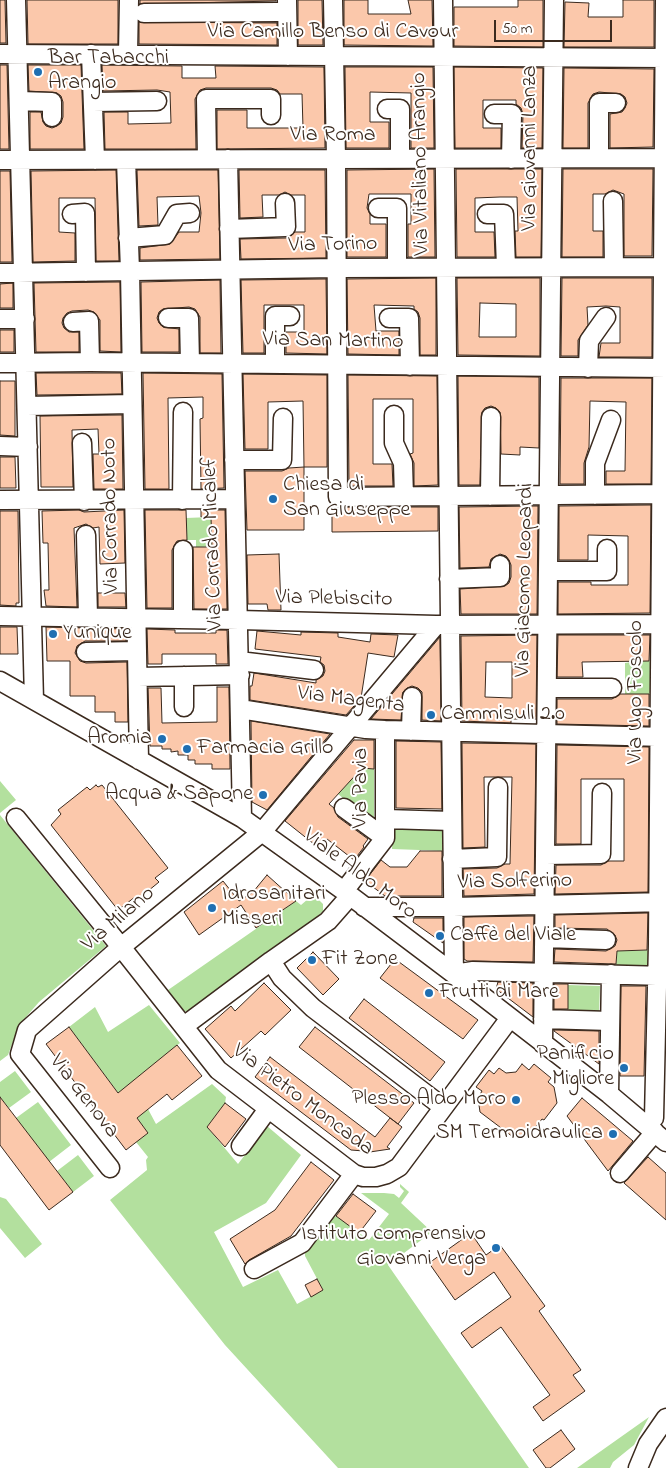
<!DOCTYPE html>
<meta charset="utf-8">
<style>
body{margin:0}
#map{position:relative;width:666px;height:1468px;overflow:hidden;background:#fff;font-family:"Indie Flower",sans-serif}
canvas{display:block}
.scale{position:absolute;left:494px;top:20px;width:118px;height:22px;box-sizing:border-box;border:2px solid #3b2a1e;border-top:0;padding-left:6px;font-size:15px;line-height:18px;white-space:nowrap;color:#3b2a1e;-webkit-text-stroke:4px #fff;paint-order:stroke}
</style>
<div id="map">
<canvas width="666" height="1468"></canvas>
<div class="scale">50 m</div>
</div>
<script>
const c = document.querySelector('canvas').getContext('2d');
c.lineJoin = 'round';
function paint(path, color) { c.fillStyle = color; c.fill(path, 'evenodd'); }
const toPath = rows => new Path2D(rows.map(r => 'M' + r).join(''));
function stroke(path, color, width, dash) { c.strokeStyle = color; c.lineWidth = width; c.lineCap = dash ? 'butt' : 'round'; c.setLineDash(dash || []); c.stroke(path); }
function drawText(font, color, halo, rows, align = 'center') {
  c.font = font + ' "Indie Flower",sans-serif'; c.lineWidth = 4; c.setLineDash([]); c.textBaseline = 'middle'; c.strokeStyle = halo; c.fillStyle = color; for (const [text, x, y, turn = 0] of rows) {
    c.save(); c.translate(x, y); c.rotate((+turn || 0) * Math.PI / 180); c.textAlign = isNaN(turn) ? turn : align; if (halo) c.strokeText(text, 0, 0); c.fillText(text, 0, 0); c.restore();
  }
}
const green = toPath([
 [211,517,212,533,230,533,228,546,196,547,196,540,187,540,186,518],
 [638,661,653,661,652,695,625,694,625,663],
 [362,768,374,769,374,824,338,794],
 [0,781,16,800,0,813],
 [0,815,106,946,39,1002,19,1025,8,1055,0,1061],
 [393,828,448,830,447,851,392,849],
 [317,898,323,904,323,911,307,927,194,1011,183,1011,168,990,296,901,301,905,308,899],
 [651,950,651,966,616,966,617,951],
 [568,985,600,986,599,1013,568,1012],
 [149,1005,180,1043,133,1081,156,1124,212,1084,226,1097,225,1103,207,1127,238,1164,267,1126,301,1155,266,1203,214,1232,243,1287,278,1270,297,1304,323,1290,305,1256,305,1252,326,1224,336,1216,369,1240,389,1214,361,1193,384,1193,394,1194,399,1198,404,1191,400,1187,400,1184,409,1192,401,1203,432,1232,388,1265,529,1468,338,1468,225,1345,110,1200,147,1170,146,1160,148,1157,136,1142,148,1133,69,1027,95,1007,108,1032],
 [15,1071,31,1092,9,1108,0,1097,0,1082],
 [38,1102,71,1145,49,1162,16,1118],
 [78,1155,94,1176,73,1192,57,1171],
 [0,1197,6,1199,42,1244,25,1258,0,1228],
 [649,1417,634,1445,613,1462,610,1468,577,1468]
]);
const building = toPath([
 [0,0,5,0,6,43,0,43,0,0],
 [27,0,118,0,118,44,28,44,27,0],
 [140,0,276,0,276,1,140,4,140,0],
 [298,0,322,0,323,45,298,45,298,0],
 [344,0,368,0,368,14,411,14,408,0,432,0,433,46,344,45,344,0],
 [518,0,543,0,543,47,454,46,454,7,518,7,518,0],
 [623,0,654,0,654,47,564,47,565,2,589,3,588,17,623,17,623,0],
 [139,22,277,23,277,45,139,44,139,22],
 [0,65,7,65,9,149,0,149,0,65],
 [28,65,81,65,84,149,30,149,30,112,41,112,43,122,46,126,52,128,57,126,61,123,63,117,63,102,61,96,57,93,29,91,28,65],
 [102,65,182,66,182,78,216,78,215,66,324,67,325,148,217,149,217,110,247,110,247,128,303,128,302,94,280,94,277,90,271,88,206,88,200,90,195,99,196,149,105,149,104,112,128,112,128,124,171,123,170,92,157,90,103,91,102,65],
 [345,67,433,67,434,148,411,148,411,93,370,92,370,122,389,122,389,148,346,148,345,67],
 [454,67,543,68,542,148,522,148,523,114,521,108,516,104,516,100,483,100,483,128,501,128,501,148,455,148,454,67],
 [564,68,654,69,653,147,610,148,610,114,622,112,625,108,627,103,625,97,621,94,599,92,593,94,588,103,588,148,563,148,564,68],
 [434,169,435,257,408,257,408,224,411,224,411,194,369,194,367,208,370,214,370,224,386,224,386,257,347,257,347,170,434,169],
 [456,169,542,169,541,257,516,257,515,231,518,231,517,197,500,197,475,198,475,232,494,232,495,257,457,257,456,169],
 [563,169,653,169,652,256,624,256,624,194,613,190,605,194,593,194,593,231,603,231,603,257,562,257,563,169],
 [116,170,119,261,96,261,95,198,59,198,59,232,75,233,75,261,33,262,31,171,116,170],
 [137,170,218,170,220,259,140,260,140,248,170,244,179,232,199,232,201,213,199,196,157,197,158,225,139,226,137,170],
 [239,170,325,170,326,258,241,259,240,239,286,238,291,236,295,232,305,232,305,195,291,195,285,192,279,195,262,195,263,217,240,218,239,170],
 [0,171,10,171,12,262,0,262,0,171],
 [436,278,436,355,420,355,420,318,418,312,414,309,414,306,374,305,376,331,399,331,399,355,348,354,347,279,436,278],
 [457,278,540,278,540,356,458,355,457,278],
 [480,303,516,304,516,337,479,337,480,303],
 [562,278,652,278,652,357,599,357,601,343,620,343,620,307,606,306,587,307,588,325,578,340,578,356,561,356,562,278],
 [326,279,327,354,286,353,286,332,304,332,304,305,264,305,264,353,243,353,241,280,326,279],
 [220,280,221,353,200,353,200,317,195,309,189,307,163,309,159,312,157,318,159,323,163,327,179,329,179,352,142,352,141,282,220,280],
 [120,282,121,352,100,351,100,320,94,312,88,310,72,311,67,313,63,318,62,323,64,328,69,332,79,332,79,352,36,352,34,283,120,282],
 [13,283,13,308,0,308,0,284,13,283],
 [0,330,14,330,14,352,0,352,0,330],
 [36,373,121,373,122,394,37,395,36,373],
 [143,373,222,374,224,488,201,489,200,419,203,418,203,397,168,398,169,489,145,489,143,373],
 [243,374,327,375,327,467,304,467,304,530,247,530,245,471,282,471,289,468,304,467,303,401,268,402,268,449,245,449,243,374],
 [348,375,437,376,438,485,414,486,414,463,410,454,413,453,413,399,373,399,373,464,392,464,393,486,349,486,348,375],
 [458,376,539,377,539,448,520,447,520,455,501,454,500,412,496,408,491,406,485,408,482,412,480,485,459,485,458,376],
 [561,378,652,378,651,484,606,484,606,471,625,471,626,402,590,401,589,447,584,463,584,484,560,484,561,378],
 [0,381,15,381,15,436,0,435,0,381],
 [122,415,123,489,94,489,93,454,99,454,98,429,72,430,73,487,41,487,40,416,122,415],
 [0,457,15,457,16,488,0,488,0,457],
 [651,505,650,613,558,614,558,582,591,582,591,585,628,585,628,536,588,535,588,560,559,560,559,506,651,505],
 [538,506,537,614,461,614,460,589,505,586,509,583,511,577,511,565,509,560,506,556,500,554,491,559,489,567,460,568,459,507,538,506],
 [332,507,438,507,438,531,332,532,332,507],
 [79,510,84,512,124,510,125,563,100,564,99,527,93,528,86,524,74,528,77,607,46,606,44,590,49,590,48,543,43,543,42,511,79,510],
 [145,510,186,510,187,540,177,541,172,550,172,608,147,608,145,510],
 [201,510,225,510,227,609,194,609,193,547,212,547,211,517,201,517,201,510],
 [0,511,18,511,19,603,16,603,16,606,0,605,0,511],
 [279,554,281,610,268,610,267,604,248,604,247,555,279,554],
 [98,593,125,593,126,607,98,607,98,593],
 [0,627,17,627,18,654,0,654,0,627],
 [46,627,126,629,126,641,85,641,77,646,75,653,80,661,86,663,127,662,128,722,115,722,115,712,95,712,95,696,70,696,70,661,47,661,46,627],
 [147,629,175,630,175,633,216,633,216,630,227,630,228,664,216,664,216,654,162,654,162,664,148,664,147,629],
 [257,631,301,635,301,632,338,633,338,637,370,642,371,634,398,635,394,657,368,653,361,698,346,715,250,700,250,686,252,686,254,673,316,683,316,680,323,676,325,671,324,665,320,662,321,657,255,649,257,631],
 [537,635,536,719,511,719,511,723,462,721,461,636,537,635],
 [486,662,512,662,512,698,485,697,486,662],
 [558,635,650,635,649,661,582,662,583,677,557,677,558,635],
 [440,637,441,721,422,720,422,692,418,688,412,686,407,688,403,692,401,720,371,719,440,637],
 [217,687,229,687,230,769,212,769,212,764,195,764,195,760,188,760,188,755,178,755,178,751,171,752,171,749,162,749,162,746,150,746,148,688,161,688,162,723,217,722,217,687],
 [620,694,649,694,649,726,557,724,557,699,612,699,620,694],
 [251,721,330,734,267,810,252,802,251,721],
 [354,740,374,740,374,769,362,768,329,804,334,808,338,817,368,839,363,846,364,847,354,860,327,839,319,848,285,821,354,740],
 [396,741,441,742,442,809,396,808,396,741],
 [462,743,536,744,534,894,464,896,463,869,497,868,505,864,510,864,512,777,484,777,485,847,463,848,462,743],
 [557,745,649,747,648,892,555,894,556,865,601,865,608,861,624,861,624,779,581,779,581,844,556,844,557,745],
 [96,785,98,787,102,785,168,868,155,878,159,882,137,900,135,897,118,910,51,825,61,814,58,810,87,787,90,790,96,785],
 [420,851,442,851,442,896,385,896,365,881,381,860,390,867,407,867,420,851],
 [267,875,296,901,256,928,241,905,199,935,184,912,223,881,239,901,253,892,267,875],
 [648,913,647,950,617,951,616,964,554,962,555,949,606,951,615,946,617,940,615,935,607,929,555,928,555,915,648,913],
 [534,916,533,962,467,961,464,959,464,917,534,916],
 [414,918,443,918,443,943,413,922,414,918],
 [313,952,339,979,323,995,297,968,313,952],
 [395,959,478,1020,463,1039,380,978,395,959],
 [498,982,533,983,533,1017,496,989,498,982],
 [264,983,291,1010,265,1035,261,1031,231,1058,205,1029,231,1006,235,1011,264,983],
 [554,984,568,984,568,1009,554,1009,554,984],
 [621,986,646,986,644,1076,620,1076,621,986],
 [364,999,445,1062,430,1081,349,1018,364,999],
 [69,1027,118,1093,177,1045,202,1076,172,1100,167,1094,137,1118,148,1133,126,1150,46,1044,69,1027],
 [315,1027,414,1103,398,1124,299,1047,315,1027],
 [554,1030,599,1031,599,1064,554,1031,554,1030],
 [270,1057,375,1137,390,1118,402,1127,387,1147,390,1149,363,1153,364,1151,351,1150,255,1077,270,1057],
 [522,1064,529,1070,534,1064,551,1078,548,1082,554,1087,557,1103,544,1120,542,1119,529,1135,513,1137,480,1112,478,1098,482,1091,476,1087,489,1070,494,1074,499,1068,506,1073,516,1072,522,1064],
 [0,1097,73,1192,49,1210,0,1145,0,1097],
 [582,1098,633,1141,608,1171,567,1116,582,1098],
 [225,1103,246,1119,225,1147,207,1127,225,1103],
 [648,1157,666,1173,666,1220,624,1183,648,1157],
 [311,1162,334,1180,291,1236,249,1260,245,1264,230,1239,275,1210,311,1162],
 [353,1194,376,1211,359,1233,336,1216,353,1194],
 [471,1233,486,1255,500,1245,545,1306,539,1311,581,1370,573,1375,585,1391,543,1421,533,1407,550,1395,501,1327,472,1348,461,1333,511,1297,494,1272,455,1300,429,1263,471,1233],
 [317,1279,323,1290,311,1297,305,1285,317,1279],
 [561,1430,575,1449,550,1468,546,1468,533,1450,561,1430]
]);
const minor = toPath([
 [16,0,34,700],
 [287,0,288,56],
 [333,0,336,159,338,497,666,494],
 [443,0,454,974,473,971,666,976],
 [144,13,278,12],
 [0,54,666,58],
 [91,54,95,160],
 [128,54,129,0],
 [19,101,52,102,52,117],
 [93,102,157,101],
 [387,109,400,109,400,158],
 [494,114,512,114,511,159],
 [599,158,599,103,616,103],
 [207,159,206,99,271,99,271,115],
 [228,159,242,818],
 [0,160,666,158],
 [126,160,130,271,139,760],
 [613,201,614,267],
 [378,208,397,208,397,268],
 [72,214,85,213,86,272],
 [487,214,504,214,506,267],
 [229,229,286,227,285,203],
 [128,238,165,235,177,214,190,213],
 [0,273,336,268,666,267],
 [168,318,189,318,190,363],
 [389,318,409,318,410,366],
 [0,319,25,319],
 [73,322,89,321,90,362],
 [0,363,90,362,666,368],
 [275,364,275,316,290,316],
 [588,368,589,341,606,317],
 [27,406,132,404],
 [394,415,394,443,403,463,404,497],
 [82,443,84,501],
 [0,446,28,447],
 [234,460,282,460,283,418],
 [595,495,595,463,611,420],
 [490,496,491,417],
 [0,500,235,499],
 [182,500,183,412],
 [86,535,88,617],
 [549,571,607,571,607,549],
 [449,579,500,577,500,565],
 [0,616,239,620,436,625,666,624],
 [183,619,183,550],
 [86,652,137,651],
 [239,661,314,670],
 [184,676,184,707],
 [138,677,240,675],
 [0,681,242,818,344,891,454,974,609,1094,666,1142],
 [547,688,612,688],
 [240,709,366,729,385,730,666,737],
 [411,731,412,697],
 [344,808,385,838],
 [16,818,121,947,218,1070,354,1174,363,1177,376,1177,387,1174,399,1167,510,1018],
 [386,819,452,821],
 [546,855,601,854,602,793],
 [452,859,497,857,498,787],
 [344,891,385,838,385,730],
 [364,907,453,907,666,902],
 [544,938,606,940],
 [271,961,282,978,313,1008,443,1107],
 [543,1019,610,1021],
 [184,1026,271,961,328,921,350,896],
 [543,1044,554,0],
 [609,1094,611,974],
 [654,1118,658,944,665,0],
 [241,1146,268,1109],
 [110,1168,20,1054,27,1030,121,947,262,832,436,625],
 [620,1173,655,1132],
 [254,1269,302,1243,354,1174],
 [638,1468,648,1444,666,1418]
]);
const markers = [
 [38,72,5,"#1f6fb2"],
 [273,499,5,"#1f6fb2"],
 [53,634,5,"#1f6fb2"],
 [431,715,5,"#1f6fb2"],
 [162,739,5,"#1f6fb2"],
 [187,749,5,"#1f6fb2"],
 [263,795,5,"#1f6fb2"],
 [212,908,5,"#1f6fb2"],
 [440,936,5,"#1f6fb2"],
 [312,960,5,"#1f6fb2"],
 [429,993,5,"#1f6fb2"],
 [624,1068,5,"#1f6fb2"],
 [516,1100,5,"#1f6fb2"],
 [613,1134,5,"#1f6fb2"],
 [496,1248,5,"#1f6fb2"]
];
const streetNames = [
 ["Via Camillo Benso di Cavour",333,33],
 ["Via Roma",333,136],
 ["Via Giovanni Lanza",531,148,-90],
 ["Via Vitaliano Arangio",422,164,-91],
 ["Via Torino",333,246,-1],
 ["Via San Martino",333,342,1],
 ["Via Corrado Noto",112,516,-91],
 ["Via Corrado Micalef",214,544,-92],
 ["Via Giacomo Leopardi",526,580,-89],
 ["Via Plebiscito",334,600,1],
 ["Via Ugo Foscolo",637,692,-90],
 ["Via Magenta",351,701,7],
 ["Via Pavia",362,788,-90],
 ["Viale Aldo Moro",359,875,37],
 ["Via Solferino",515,883,-1],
 ["Via Milano",119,920,-40],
 ["Via Genova",83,1097,52],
 ["Via Pietro Moncada",302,1101,37]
];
const poiNames = [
 ["Bar Tabacchi",48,59],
 ["Arangio",48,84],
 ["Chiesa di",283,486],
 ["San Giuseppe",283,511],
 ["Yunique",63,634],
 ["Cammisuli 2.0",441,715],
 ["Aromia",152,739,"right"],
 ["Farmacia Grillo",197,749],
 ["Acqua & Sapone",253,795,"right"],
 ["Idrosanitari",222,895],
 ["Misseri",222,920],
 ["Caffè del Viale",450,936],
 ["Fit Zone",322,960],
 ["Frutti di Mare",439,993],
 ["Panificio",614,1055,"right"],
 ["Migliore",614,1080,"right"],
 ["Plesso Aldo Moro",506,1100,"right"],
 ["SM Termoidraulica",603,1134,"right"],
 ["Istituto comprensivo",486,1235,"right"],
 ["Giovanni Verga",486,1260,"right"]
];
paint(green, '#b3e09e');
paint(building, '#fbc8ab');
stroke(building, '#3b2a1e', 1);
stroke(minor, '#3b2a1e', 21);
stroke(minor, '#fff', 18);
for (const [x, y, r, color] of markers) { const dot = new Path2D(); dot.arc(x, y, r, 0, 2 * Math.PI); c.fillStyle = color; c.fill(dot); stroke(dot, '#fff', 2); }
drawText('22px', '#3b2a1e', '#fff', streetNames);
drawText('22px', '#3b2a1e', '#fff', poiNames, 'left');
</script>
